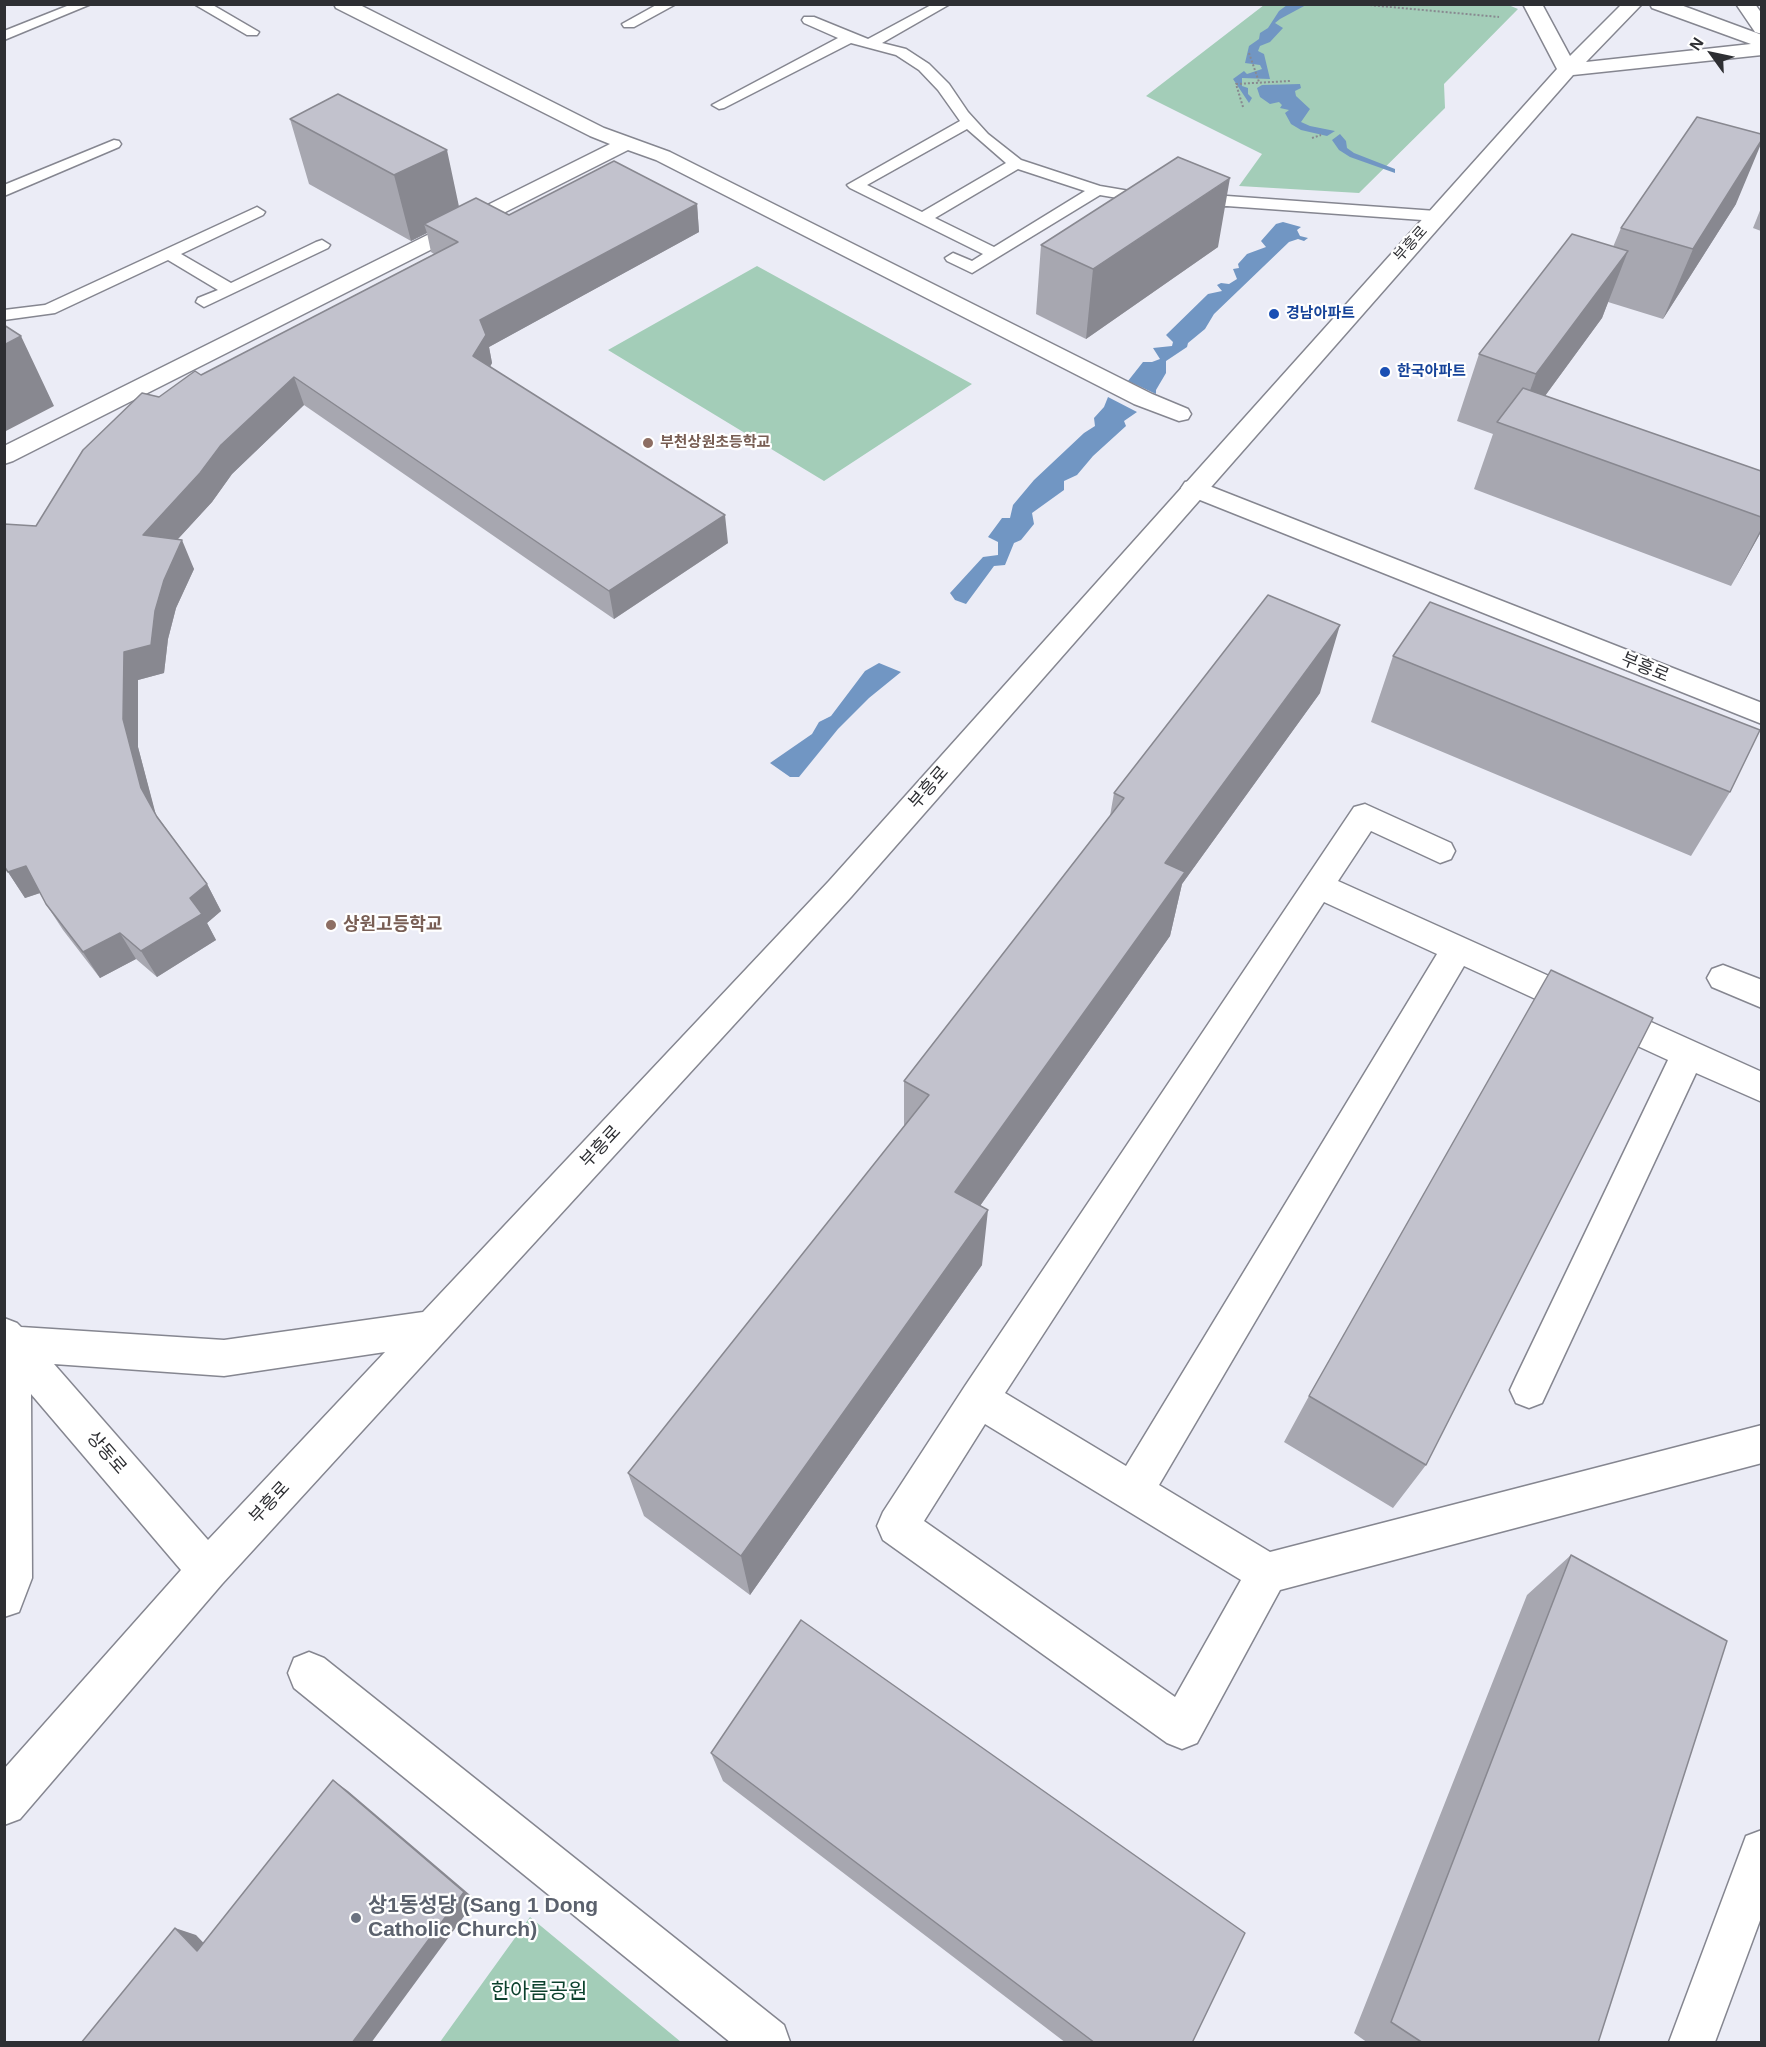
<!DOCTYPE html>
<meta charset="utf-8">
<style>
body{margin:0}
#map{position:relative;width:1766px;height:2047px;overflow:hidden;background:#ebecf6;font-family:Arial,sans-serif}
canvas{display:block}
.frame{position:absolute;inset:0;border:6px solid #2e2f33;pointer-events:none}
.north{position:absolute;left:1682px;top:24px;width:60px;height:60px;-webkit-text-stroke:4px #fff;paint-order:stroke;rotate:303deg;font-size:16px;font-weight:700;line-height:24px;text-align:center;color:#2e2f33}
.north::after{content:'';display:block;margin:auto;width:21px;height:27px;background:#2e2f33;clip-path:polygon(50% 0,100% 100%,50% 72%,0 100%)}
</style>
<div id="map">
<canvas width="1766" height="2047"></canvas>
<div class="frame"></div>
<div class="north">N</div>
</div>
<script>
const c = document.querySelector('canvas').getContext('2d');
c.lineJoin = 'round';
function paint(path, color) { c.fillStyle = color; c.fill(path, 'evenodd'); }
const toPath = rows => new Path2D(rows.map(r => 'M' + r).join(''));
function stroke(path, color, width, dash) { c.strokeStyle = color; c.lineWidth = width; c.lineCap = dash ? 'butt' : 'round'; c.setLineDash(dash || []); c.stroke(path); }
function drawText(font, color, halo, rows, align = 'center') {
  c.font = font + ' Arial,"Noto Sans KR",sans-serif'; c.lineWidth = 4.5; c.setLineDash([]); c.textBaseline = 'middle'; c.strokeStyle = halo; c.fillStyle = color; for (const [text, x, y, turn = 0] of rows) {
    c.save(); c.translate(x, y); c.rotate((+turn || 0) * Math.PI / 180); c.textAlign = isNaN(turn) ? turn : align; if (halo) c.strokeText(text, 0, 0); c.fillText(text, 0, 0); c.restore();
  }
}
const green = toPath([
 [1506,4,1518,9,1444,84,1445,108,1359,193,1239,186,1262,154,1146,96,1264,5],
 [757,266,972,384,824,481,608,350],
 [530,1917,681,2042,440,2042]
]);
const water = toPath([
 [1287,5,1306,5,1280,19,1275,23,1283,28,1270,42,1260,46,1258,51,1264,54,1270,79,1242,78,1242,86,1248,88,1248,94,1252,98,1249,103,1233,79,1244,71,1247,74,1262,69,1260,65,1245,63,1249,46,1259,39,1260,33,1268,28,1279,11],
 [1300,84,1301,88,1295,91,1296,96,1310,109,1301,122,1310,126,1335,131,1327,136,1301,130,1291,124,1285,113,1289,110,1280,108,1282,105,1279,102,1270,104,1260,97,1257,88,1262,85],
 [1340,134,1346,141,1347,148,1354,153,1395,169,1395,173,1350,157,1339,150,1332,140],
 [1283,222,1301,227,1297,230,1300,236,1308,238,1304,241,1298,239,1289,242,1214,314,1205,329,1188,343,1187,347,1166,361,1166,373,1156,390,1156,394,1128,381,1143,362,1152,362,1160,359,1153,348,1172,346,1173,342,1166,335,1208,294,1222,291,1217,285,1221,283,1229,284,1237,279,1233,269,1239,268,1238,264,1247,254,1266,247,1261,241,1276,224],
 [1108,397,1137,412,1124,421,1126,426,1093,456,1077,475,1064,481,1064,490,1032,513,1034,524,1021,540,1014,543,1005,565,994,566,966,604,955,600,950,593,983,557,998,555,998,542,988,537,1002,518,1010,518,1013,505,1034,480,1084,433,1095,426,1094,418,1104,407],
 [879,663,901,672,869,698,838,729,799,777,790,777,770,763,812,734,819,722,831,716,865,671]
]);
const path = toPath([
 [1358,4,1499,17],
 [1249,53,1259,82],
 [1243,107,1236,84,1290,81],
 [1312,138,1321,135]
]);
const service = toPath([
 [72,4,91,4,4,40,4,31,72,4],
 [194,4,211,4,259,32,257,35,247,35,194,4],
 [658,4,676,4,634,27,624,27,622,24,658,4],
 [933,4,950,4,882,43,906,49,929,64,949,84,968,112,988,134,1021,160,1100,186,1159,196,1161,199,1159,202,1153,204,1100,195,972,273,947,261,945,258,953,253,972,261,983,254,850,188,847,185,960,121,938,90,919,70,896,55,851,43,724,108,719,109,712,105,838,38,804,23,802,20,804,17,814,17,868,39,933,4],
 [967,129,1006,163,922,212,867,185,967,129],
 [1018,169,1085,191,994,247,935,218,1018,169],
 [114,140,119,141,121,144,119,147,4,196,4,185,114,140],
 [1227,196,1436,211,1444,216,1436,221,1227,206,1193,207,1185,202,1193,197,1227,196],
 [257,207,265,212,263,215,181,254,231,283,316,242,322,240,330,245,328,248,204,307,196,302,198,298,218,290,168,260,55,313,4,320,4,310,45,305,257,207]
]);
const pedestrian = toPath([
 [334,4,358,4,604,128,670,152,1152,394,1188,409,1191,414,1188,419,1179,421,1134,404,656,160,628,150,13,461,4,464,4,446,610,144,590,136,336,8,334,4],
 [309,1652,324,1658,784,2025,790,2042,730,2042,294,1688,288,1673,294,1658,309,1652]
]);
const minor = toPath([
 [1194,480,1762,703,1762,724,1185,494,1181,488,1185,482,1194,480],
 [1365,804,1451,843,1455,851,1451,859,1440,863,1371,831,1338,881,1762,1072,1762,1102,1696,1073,1542,1403,1529,1408,1516,1403,1510,1390,1516,1377,1668,1060,1464,966,1159,1485,1270,1552,1762,1425,1762,1463,1280,1590,1197,1743,1182,1749,1167,1743,883,1540,877,1526,883,1512,965,1386,1354,807,1365,804],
 [1324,902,1437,954,1126,1466,1005,1393,1324,902],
 [985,1424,1241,1580,1175,1697,924,1521,985,1424],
 [1723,965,1762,980,1762,1008,1712,987,1707,978,1712,969,1723,965],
 [1762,1830,1762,1915,1715,2042,1669,2042,1746,1836,1762,1830]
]);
const tertiary = toPath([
 [1523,4,1542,4,1570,56,1622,4,1642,4,1586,62,1751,44,1652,8,1650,4,1678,4,1762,35,1762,55,1573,75,851,897,222,1584,20,1819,4,1825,4,1769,181,1570,31,1394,32,1578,19,1612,4,1617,4,1318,17,1323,21,1327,224,1340,423,1312,829,881,1557,69,1523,4],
 [385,1352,208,1540,54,1364,224,1376,385,1352],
 [1736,4,1755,4,1762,14,1762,34,1755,32,1736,4]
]);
const wall = toPath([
 [290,119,459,207,509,215,697,204,699,232,489,347,492,363,490,367,728,543,614,619,304,405,232,474,212,502,177,540,194,569,176,608,168,639,164,673,138,680,138,747,155,813,207,884,221,911,207,923,216,940,157,977,136,959,100,978,63,930,46,904,40,893,25,898,8,872,36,526,159,397,434,254,431,252,427,233,411,241,309,184],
 [1736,204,1663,319,1608,302,1602,318,1545,396,1761,471,1761,532,1731,586,1474,489,1493,434,1457,421,1479,354,1613,247,1621,228],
 [1761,208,1761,231,1753,228],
 [1041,245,1218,247,1086,339,1036,314],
 [1393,656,1730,792,1691,856,1371,722],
 [1320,693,1182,884,1170,936,980,1206,982,1265,750,1595,644,1516,628,1473,904,1127,904,1081,1110,816,1114,793],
 [1309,1396,1426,1465,1393,1508,1284,1442],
 [1571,1555,1598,2043,1368,2043,1354,2033,1527,1595],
 [711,1753,1192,2043,1066,2043,723,1781]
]);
const shadedWall = toPath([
 [1761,141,1761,144,1736,204,1663,319,1693,249],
 [447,150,461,216,424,224,427,233,411,241,394,175],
 [1230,178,1218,247,1086,339,1093,269],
 [697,204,699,232,489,347,492,363,479,385,473,356,480,320],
 [1628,251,1602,318,1520,430,1516,429,1536,374],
 [21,336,54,406,4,432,4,345],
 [294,377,304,405,232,474,212,502,155,564,143,535,221,445],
 [725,515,728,543,614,619,609,591],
 [1761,529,1761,532,1731,586],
 [182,540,194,569,176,608,168,639,164,673,138,680,138,747,156,815,141,788,123,719,124,652,155,611,164,580],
 [1340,625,1320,693,1182,884,1170,936,951,1247,955,1192,1165,863],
 [26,866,43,892,25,898,8,872],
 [207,884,221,911,207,923,216,940,157,977,141,951,190,898],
 [120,933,136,959,100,978,83,952],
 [988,1210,982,1265,750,1595,741,1556],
 [333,1780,348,1791,476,1900,371,2043,352,2043],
 [175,1928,196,1935,218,1958,197,1951]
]);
const building = toPath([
 [338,94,447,150,394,175,290,119,338,94],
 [1697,117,1761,134,1761,141,1693,249,1621,228,1697,117],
 [1178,157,1230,178,1093,269,1041,245,1178,157],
 [614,161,697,204,480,320,486,335,473,356,725,515,609,591,294,377,221,445,200,473,143,535,182,540,164,580,155,611,151,645,124,652,123,719,141,788,157,817,207,884,190,898,202,914,141,951,120,933,83,952,46,904,26,866,8,872,4,866,4,524,36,526,83,450,142,393,159,397,195,371,201,375,458,242,424,224,476,198,509,215,614,161],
 [1572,234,1628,251,1536,374,1479,354,1572,234],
 [4,325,21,336,4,345,4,325],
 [1523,388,1761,471,1761,517,1497,422,1523,388],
 [1268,595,1340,625,1165,863,1185,872,955,1192,988,1210,741,1556,628,1473,929,1095,904,1081,1124,798,1114,793,1268,595],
 [1430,602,1760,730,1730,792,1393,656,1430,602],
 [1551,970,1653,1018,1426,1465,1309,1396,1551,970],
 [1571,1555,1727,1641,1598,2043,1423,2043,1391,2022,1571,1555],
 [801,1620,1245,1933,1192,2043,1095,2043,711,1753,801,1620],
 [333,1780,464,1892,352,2043,81,2043,175,1928,197,1951,333,1780]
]);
const markers = [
 [1274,314,6,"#1a4fb4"],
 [1385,372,6,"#1a4fb4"],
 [648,443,6,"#8d6e63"],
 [331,925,6,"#8d6e63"],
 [356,1918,6,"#6b7280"]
];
const farStreetnames = [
 ["부흥로",1411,244,-48]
];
const farTransitnames = [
 ["경남아파트",1286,314],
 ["한국아파트",1397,372]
];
const farEducationnames = [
 ["부천상원초등학교",660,443]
];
const streetNames = [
 ["부흥로",1645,668,22],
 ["부흥로",929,788,-49],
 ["부흥로",601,1147,-47],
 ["상동로",106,1453,49],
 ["부흥로",270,1503,-47]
];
const educationNames = [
 ["상원고등학교",343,925]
];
const nearWorshipnames = [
 ["상1동성당 (Sang 1 Dong",368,1906],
 ["Catholic Church)",368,1930]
];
const nearParknames = [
 ["한아름공원",539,1992]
];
paint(green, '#a3cdb8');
paint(water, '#7196c3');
stroke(service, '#858690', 3);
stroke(pedestrian, '#858690', 3);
stroke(minor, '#858690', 3);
stroke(tertiary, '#858690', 3);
stroke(path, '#888990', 2, [2, 2]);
paint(service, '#fff');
paint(pedestrian, '#fff');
paint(minor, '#fff');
paint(tertiary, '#fff');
paint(wall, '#a7a7b0');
paint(shadedWall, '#888890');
paint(building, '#c2c2cd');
stroke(building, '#888890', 1.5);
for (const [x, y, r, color] of markers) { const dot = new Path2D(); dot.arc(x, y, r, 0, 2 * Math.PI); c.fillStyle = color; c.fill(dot); stroke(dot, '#fff', 2); }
drawText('15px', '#2e2f33', '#fff', farStreetnames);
drawText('bold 15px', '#164399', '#fff', farTransitnames, 'left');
drawText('bold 15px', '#785e54', '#fff', farEducationnames, 'left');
drawText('18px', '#2e2f33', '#fff', streetNames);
drawText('bold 18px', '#785e54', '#fff', educationNames, 'left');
drawText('bold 21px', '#5b616d', '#fff', nearWorshipnames, 'left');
drawText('21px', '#0b412d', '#fff', nearParknames);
</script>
